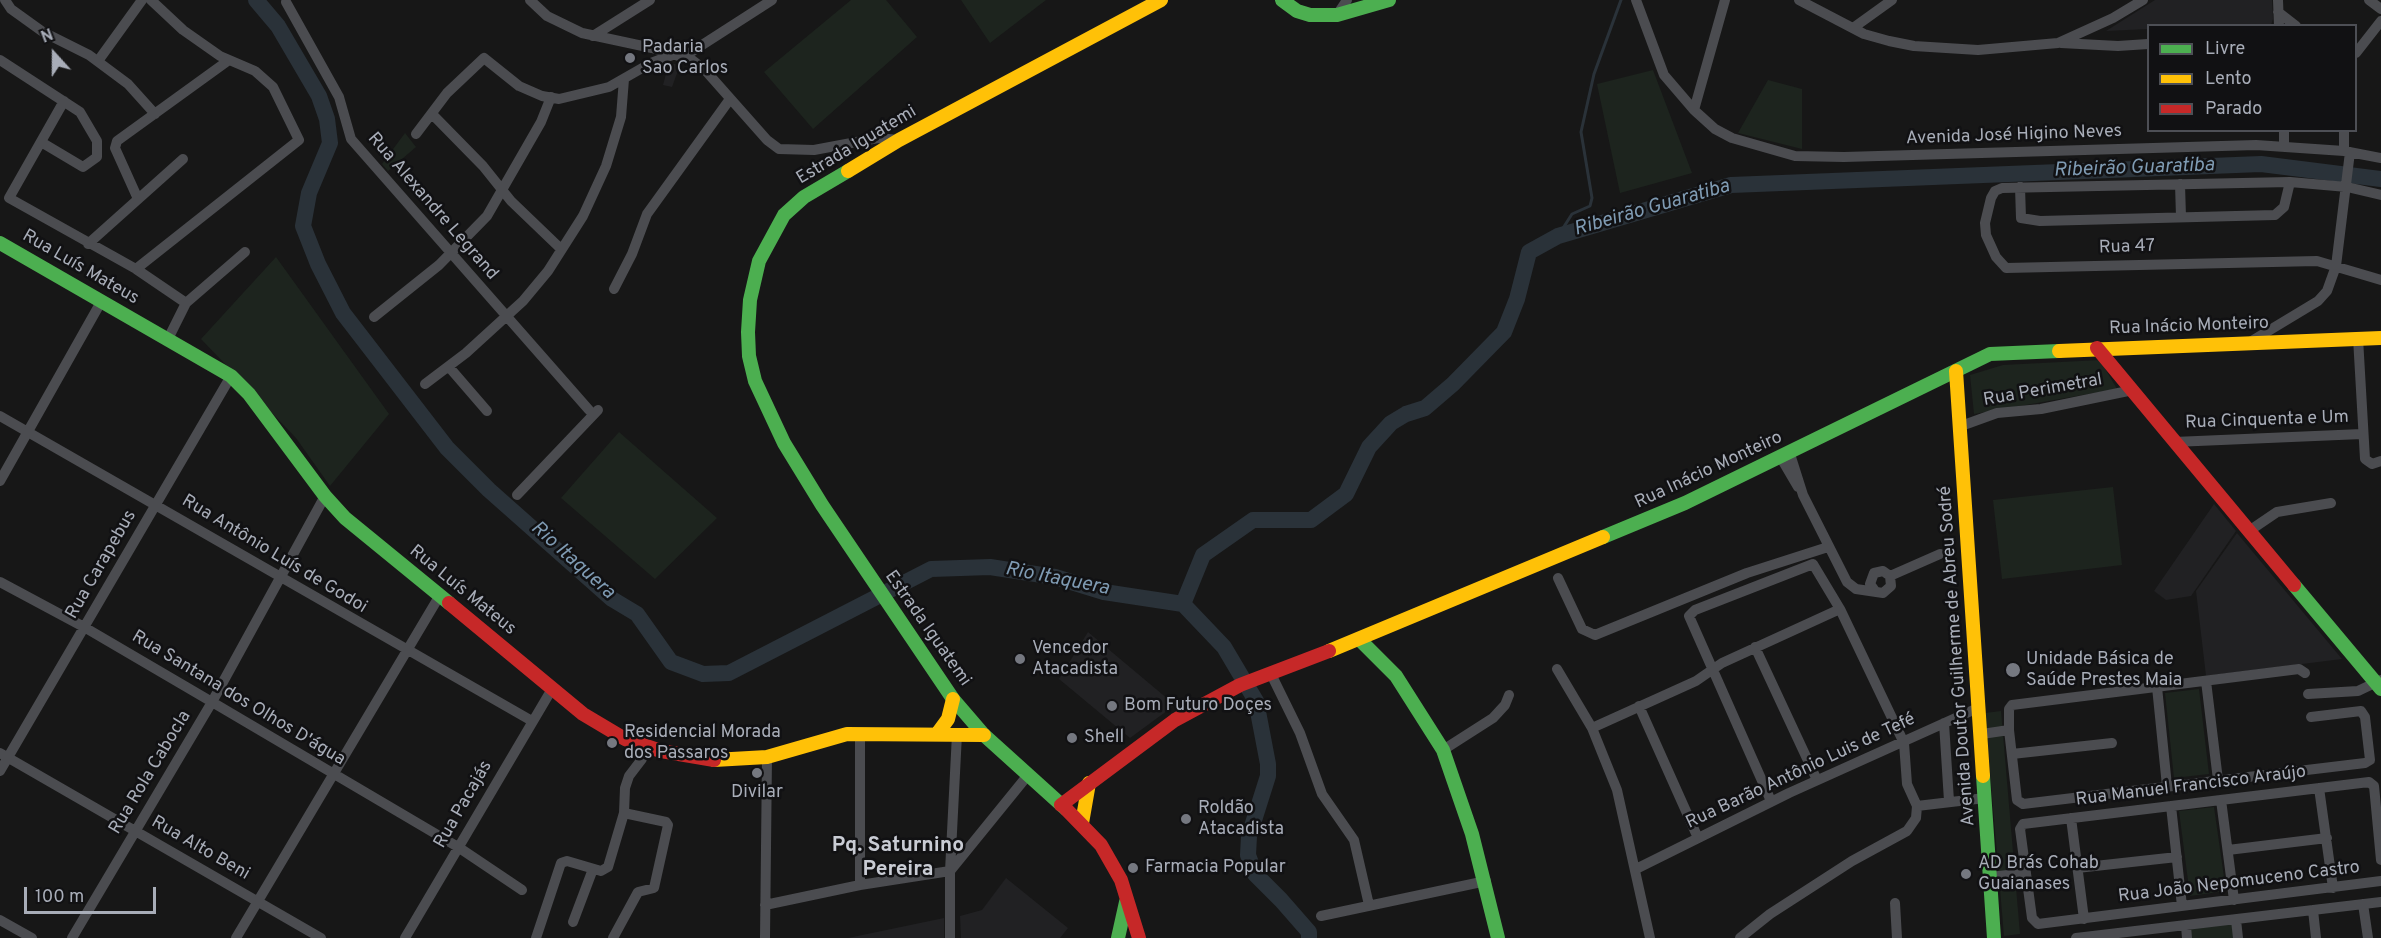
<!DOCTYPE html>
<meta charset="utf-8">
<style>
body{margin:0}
#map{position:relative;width:2381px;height:938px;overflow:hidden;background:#171717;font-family:Overpass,sans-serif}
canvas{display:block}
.legend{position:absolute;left:2147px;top:24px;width:210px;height:108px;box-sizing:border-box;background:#111113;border:2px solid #4d4f55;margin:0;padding:8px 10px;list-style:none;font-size:18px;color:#a8adb8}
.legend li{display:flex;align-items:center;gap:12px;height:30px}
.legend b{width:30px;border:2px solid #4d4f55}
.north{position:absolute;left:24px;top:24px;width:60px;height:60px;-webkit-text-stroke:4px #111113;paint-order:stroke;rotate:339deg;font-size:16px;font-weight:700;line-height:24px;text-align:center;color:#a8adb8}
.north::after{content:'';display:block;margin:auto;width:21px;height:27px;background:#a8adb8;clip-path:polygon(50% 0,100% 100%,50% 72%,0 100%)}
.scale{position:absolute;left:24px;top:887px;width:132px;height:27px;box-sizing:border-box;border:3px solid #a8adb8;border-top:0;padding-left:8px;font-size:18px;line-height:21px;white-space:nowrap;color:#a8adb8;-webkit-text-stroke:4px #111113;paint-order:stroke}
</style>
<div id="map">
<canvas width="2381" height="938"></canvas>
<ul class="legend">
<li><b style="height:8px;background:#4caf50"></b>Livre</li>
<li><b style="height:8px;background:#ffc107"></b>Lento</li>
<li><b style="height:8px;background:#c62828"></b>Parado</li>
</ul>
<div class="north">N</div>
<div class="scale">100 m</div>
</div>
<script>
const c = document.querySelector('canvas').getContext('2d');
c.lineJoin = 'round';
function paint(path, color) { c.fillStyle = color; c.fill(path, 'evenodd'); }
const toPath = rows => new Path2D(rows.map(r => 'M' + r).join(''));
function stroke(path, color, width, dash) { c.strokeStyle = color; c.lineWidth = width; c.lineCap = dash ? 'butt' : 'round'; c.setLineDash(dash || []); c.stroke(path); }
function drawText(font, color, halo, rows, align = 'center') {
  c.font = font + ' Overpass,sans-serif'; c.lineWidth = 5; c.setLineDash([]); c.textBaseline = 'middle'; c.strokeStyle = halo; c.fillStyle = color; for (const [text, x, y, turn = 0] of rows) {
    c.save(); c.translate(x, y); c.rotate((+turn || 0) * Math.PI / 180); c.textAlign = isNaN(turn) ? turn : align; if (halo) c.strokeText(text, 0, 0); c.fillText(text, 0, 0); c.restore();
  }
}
const built = toPath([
 [2155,0,2272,0,2273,19,2271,25,2148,26,2148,29,2106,31],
 [669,63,680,65,672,87,663,85],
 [2214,504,2236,531,2191,596,2166,600,2154,591],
 [2237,533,2342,659,2206,676,2196,591],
 [1088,632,1175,705,1130,738,1059,679],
 [1006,878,1068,928,1060,938,961,938,960,916,982,910],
 [944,918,944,938,848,938]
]);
const green = toPath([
 [851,0,886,0,917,37,813,129,764,72],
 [961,0,1046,0,990,43],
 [1653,70,1692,173,1620,193,1597,84],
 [1768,80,1802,89,1802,149,1738,133],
 [405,133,416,147,388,171,382,164],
 [276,257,389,414,330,486,296,438,201,339],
 [2100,360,2117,389,1974,414,1970,375,2003,365],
 [619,432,717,518,655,579,561,498],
 [2113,487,2122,565,2002,579,1993,500],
 [2199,689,2209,774,2174,778,2165,693],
 [2001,711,2020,934,2004,936,1985,713],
 [2214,807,2226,891,2190,896,2179,811],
 [2233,923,2234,938,2191,938,2190,929]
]);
const stream = toPath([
 [1558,236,1572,214,1590,206,1592,198,1581,132,1594,74,1621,0]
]);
const river = toPath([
 [256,0,278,26,319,96,327,119,330,143,309,193,303,226,318,264,343,313,447,448,489,490,612,599,637,614,671,662,703,674,729,673,931,569,990,567,1055,577,1104,592,1183,604],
 [1183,604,1203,555,1253,520,1311,520,1346,494,1369,447,1391,423,1406,414,1425,408,1453,384,1504,332,1517,299,1529,252,1558,236,1731,185,2261,164,2381,179],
 [1183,604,1224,647,1256,701,1268,764,1268,776,1249,836,1248,855,1255,874,1281,900,1309,932,1309,938]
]);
const street = toPath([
 [5,0,11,9,43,32,89,55,128,84,155,114],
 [530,0,547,16,582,33,652,48,692,60,705,70,767,140,779,149,814,150,878,138,899,140],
 [1636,0,1664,75,1694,110,1715,129,1732,138,1795,156,1844,157,2256,145,2344,151,2381,158],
 [1799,0,1864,34,1889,41,1914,46,1978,50,2058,43,2113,18,2143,0],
 [2278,0,2279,26],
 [2369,0,2381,9],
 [286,2,339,97,351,139,589,410],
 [2278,12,2296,26],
 [1337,15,1347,0],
 [1853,28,1892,0],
 [593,36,650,0],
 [2061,43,2118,46,2148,44],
 [2356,53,2381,21],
 [685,56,772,0],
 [0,60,80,112,97,141,97,157,83,167,41,142],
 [98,61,142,0],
 [64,101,9,198,136,269,186,303],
 [1694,110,1725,0],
 [432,114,483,166,511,201,561,249],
 [2284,130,2284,146],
 [416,134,447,93,484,58,519,86,542,96,559,99,609,87,651,63,675,54],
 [2344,151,2344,130],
 [2180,184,2181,217],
 [2020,187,2021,218,2040,221,2275,215,2284,207,2290,182],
 [2381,195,2347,187,2290,182,2002,188,1995,191,1991,198,1985,223,1986,235,1996,257,2006,268,2317,261,2381,280],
 [138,199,115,148,117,141,229,60],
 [88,244,183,159],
 [136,269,299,140,273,87,255,71,220,56,183,30,151,0],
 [614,289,632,254,647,214,730,99],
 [374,317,439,265,487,216,541,122,551,97],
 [2358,338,2365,459,2372,464,2381,461],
 [168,339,186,303,245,252],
 [2250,342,2318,301,2327,291,2336,266,2350,152],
 [449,367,487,411],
 [425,384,466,353,523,301,548,271,583,216,606,166,621,117,624,79],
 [0,416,532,721],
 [1961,426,1997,413,2041,409,2133,390],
 [2174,442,2362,434],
 [1790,454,1803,495,1847,582,1856,589,1883,593,1891,586,1890,576,1883,571,1874,573,1870,584,1875,591],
 [1781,458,1798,487],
 [0,481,101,302],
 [517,495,598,410],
 [2249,531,2277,512,2331,503],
 [1890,576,1940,554],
 [1558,578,1582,629,1595,635,1747,573,1828,547],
 [0,582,84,627,212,702,458,847,522,890],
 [1755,647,1817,780],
 [1557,669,1592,728,1617,790,1650,938],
 [2305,673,2299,669,2012,705,2009,709,2009,730,2017,800,2023,804,2365,763,2370,760,2365,717,2361,711,2311,717],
 [1271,674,1300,733,1322,794,1354,840,1369,905],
 [2206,681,2218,780],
 [2157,687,2167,786],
 [2308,694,2358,691,2381,680],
 [1639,706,1698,838],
 [1944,723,1949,801],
 [1592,728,1696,681,1722,663,1840,609],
 [860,734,860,885],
 [1982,734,2009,730],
 [1443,750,1493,718,1505,705,1509,695],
 [0,753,321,938],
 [2012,754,2112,743],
 [0,771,231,376],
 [2319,788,2333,888],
 [2221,800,2234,900],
 [1917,806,1985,798],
 [2171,806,2182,906],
 [2071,818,2084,919],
 [2228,850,2327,838],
 [2381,860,2374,786,2369,782,2023,824,2020,829,2032,918,2038,924,2381,881],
 [2077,868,2177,857],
 [1636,869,1789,793,1980,707],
 [1990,877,2026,873],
 [1895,903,1897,938],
 [2363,904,2368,938],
 [765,905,860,885,950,871,1028,775],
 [2313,910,2316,938],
 [1321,916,1486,881],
 [0,920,32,938],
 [2236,920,2238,938],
 [573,922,593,869],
 [2186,926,2187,938],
 [72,938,212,702,325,496],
 [236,938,440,595],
 [405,938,552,689],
 [536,938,561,863,567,861,601,871,608,867,624,813,625,788,629,776,642,759],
 [613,938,638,892,654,888,668,825,666,822,624,813],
 [765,938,767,757],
 [950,938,950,871,957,734],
 [1740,938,1770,914,1852,861,1907,831,1916,818,1917,806,1907,784,1904,743,1840,609,1813,564,1695,610,1689,616,1771,801],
 [2076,938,2381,902]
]);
const fast = toPath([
 [1282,0,1297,11,1310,15,1337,15,1389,0],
 [848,171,804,197,784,215,759,261,750,300,748,332,749,356,755,381,784,443,822,505,953,699,984,735,1066,809],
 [0,243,231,376,249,394,325,496,345,518,449,603],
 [1603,537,1685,503,1990,354,2059,351],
 [2294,585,2381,689],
 [1359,639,1396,676,1443,750,1472,834,1498,938],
 [1983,776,1994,938],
 [1118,938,1126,902]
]);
const slow = toPath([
 [848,171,899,140,1161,0],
 [2059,351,2381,338],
 [1956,371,1983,776],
 [1329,651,1603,537],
 [937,734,948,719,953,699],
 [714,760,767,757,847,734,984,735],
 [1082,823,1089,783]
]);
const jam = toPath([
 [2097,348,2294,585],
 [449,603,583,714,625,739,661,751,714,760],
 [1061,805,1175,720,1240,685,1329,651],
 [1066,809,1101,845,1121,880,1139,938]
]);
const markers = [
 [630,58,6,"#757880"],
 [1020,659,6,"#757880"],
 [2013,670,8,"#757880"],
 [1112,706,6,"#757880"],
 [1072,738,6,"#757880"],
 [612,743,6,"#757880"],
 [757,773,6,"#757880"],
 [1186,819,6,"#757880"],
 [1133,868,6,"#757880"],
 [1966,874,6,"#757880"]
];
const poiNames = [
 ["Padaria",642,48],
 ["Sao Carlos",642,69],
 ["Vencedor",1032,649],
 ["Atacadista",1032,670],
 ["Unidade Básica de",2026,660],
 ["Saúde Prestes Maia",2026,681],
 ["Bom Futuro Doçes",1124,706],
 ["Residencial Morada",624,733],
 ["dos Passaros",624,754],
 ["Shell",1084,738],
 ["Divilar",757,793,"center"],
 ["Roldão",1198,809],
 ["Atacadista",1198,830],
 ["AD Brás Cohab",1978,864],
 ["Guaianases",1978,885],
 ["Farmacia Popular",1145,868]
];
const streetNames = [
 ["Avenida José Higino Neves",2014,136,-2],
 ["Estrada Iguatemi",857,146,-31],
 ["Rua Alexandre Legrand",432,207,49],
 ["Rua 47",2127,248,-2],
 ["Rua Luís Mateus",80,268,30],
 ["Rua Inácio Monteiro",2189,327,-2],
 ["Rua Perimetral",2043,391,-10],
 ["Rua Cinquenta e Um",2267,421,-2],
 ["Rua Inácio Monteiro",1709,471,-25],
 ["Rua Antônio Luís de Godoi",274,555,31],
 ["Rua Carapebus",102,565,-60],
 ["Rua Luís Mateus",462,591,39],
 ["Estrada Iguatemi",927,629,55],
 ["Avenida Doutor Guilherme de Abreu Sodré",1958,656,-94],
 ["Rua Santana dos Olhos D'água",238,699,31],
 ["Rua Barão Antônio Luis de Tefé",1801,772,-25],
 ["Rua Rola Cabocla",151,773,-59],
 ["Rua Manuel Francisco Araújo",2191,787,-7],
 ["Rua Pacajás",464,805,-60],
 ["Rua Alto Beni",200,849,30],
 ["Rua João Nepomuceno Castro",2239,883,-7]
];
const waterNames = [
 ["Ribeirão Guaratiba",2134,169,-2],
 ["Ribeirão Guaratiba",1652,209,-16],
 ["Rio Itaquera",572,561,42],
 ["Rio Itaquera",1057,580,11]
];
const quarterNames = [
 ["Pq. Saturnino",898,847],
 ["Pereira",898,871]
];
paint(built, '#212123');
paint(green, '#1d241e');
stroke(stream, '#2a3239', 3);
stroke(river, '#2a3239', 16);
stroke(street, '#4b4c50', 10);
stroke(fast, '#4caf50', 14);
stroke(slow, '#ffc107', 14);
stroke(jam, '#c62828', 14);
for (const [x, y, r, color] of markers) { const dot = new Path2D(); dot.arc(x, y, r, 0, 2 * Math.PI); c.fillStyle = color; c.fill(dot); stroke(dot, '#111113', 2); }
drawText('18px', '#a8adb8', '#111113', poiNames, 'left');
drawText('18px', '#a8adb8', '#111113', streetNames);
drawText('italic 20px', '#7f9bb3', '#111113', waterNames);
drawText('bold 21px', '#c9ccd4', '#111113', quarterNames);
</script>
